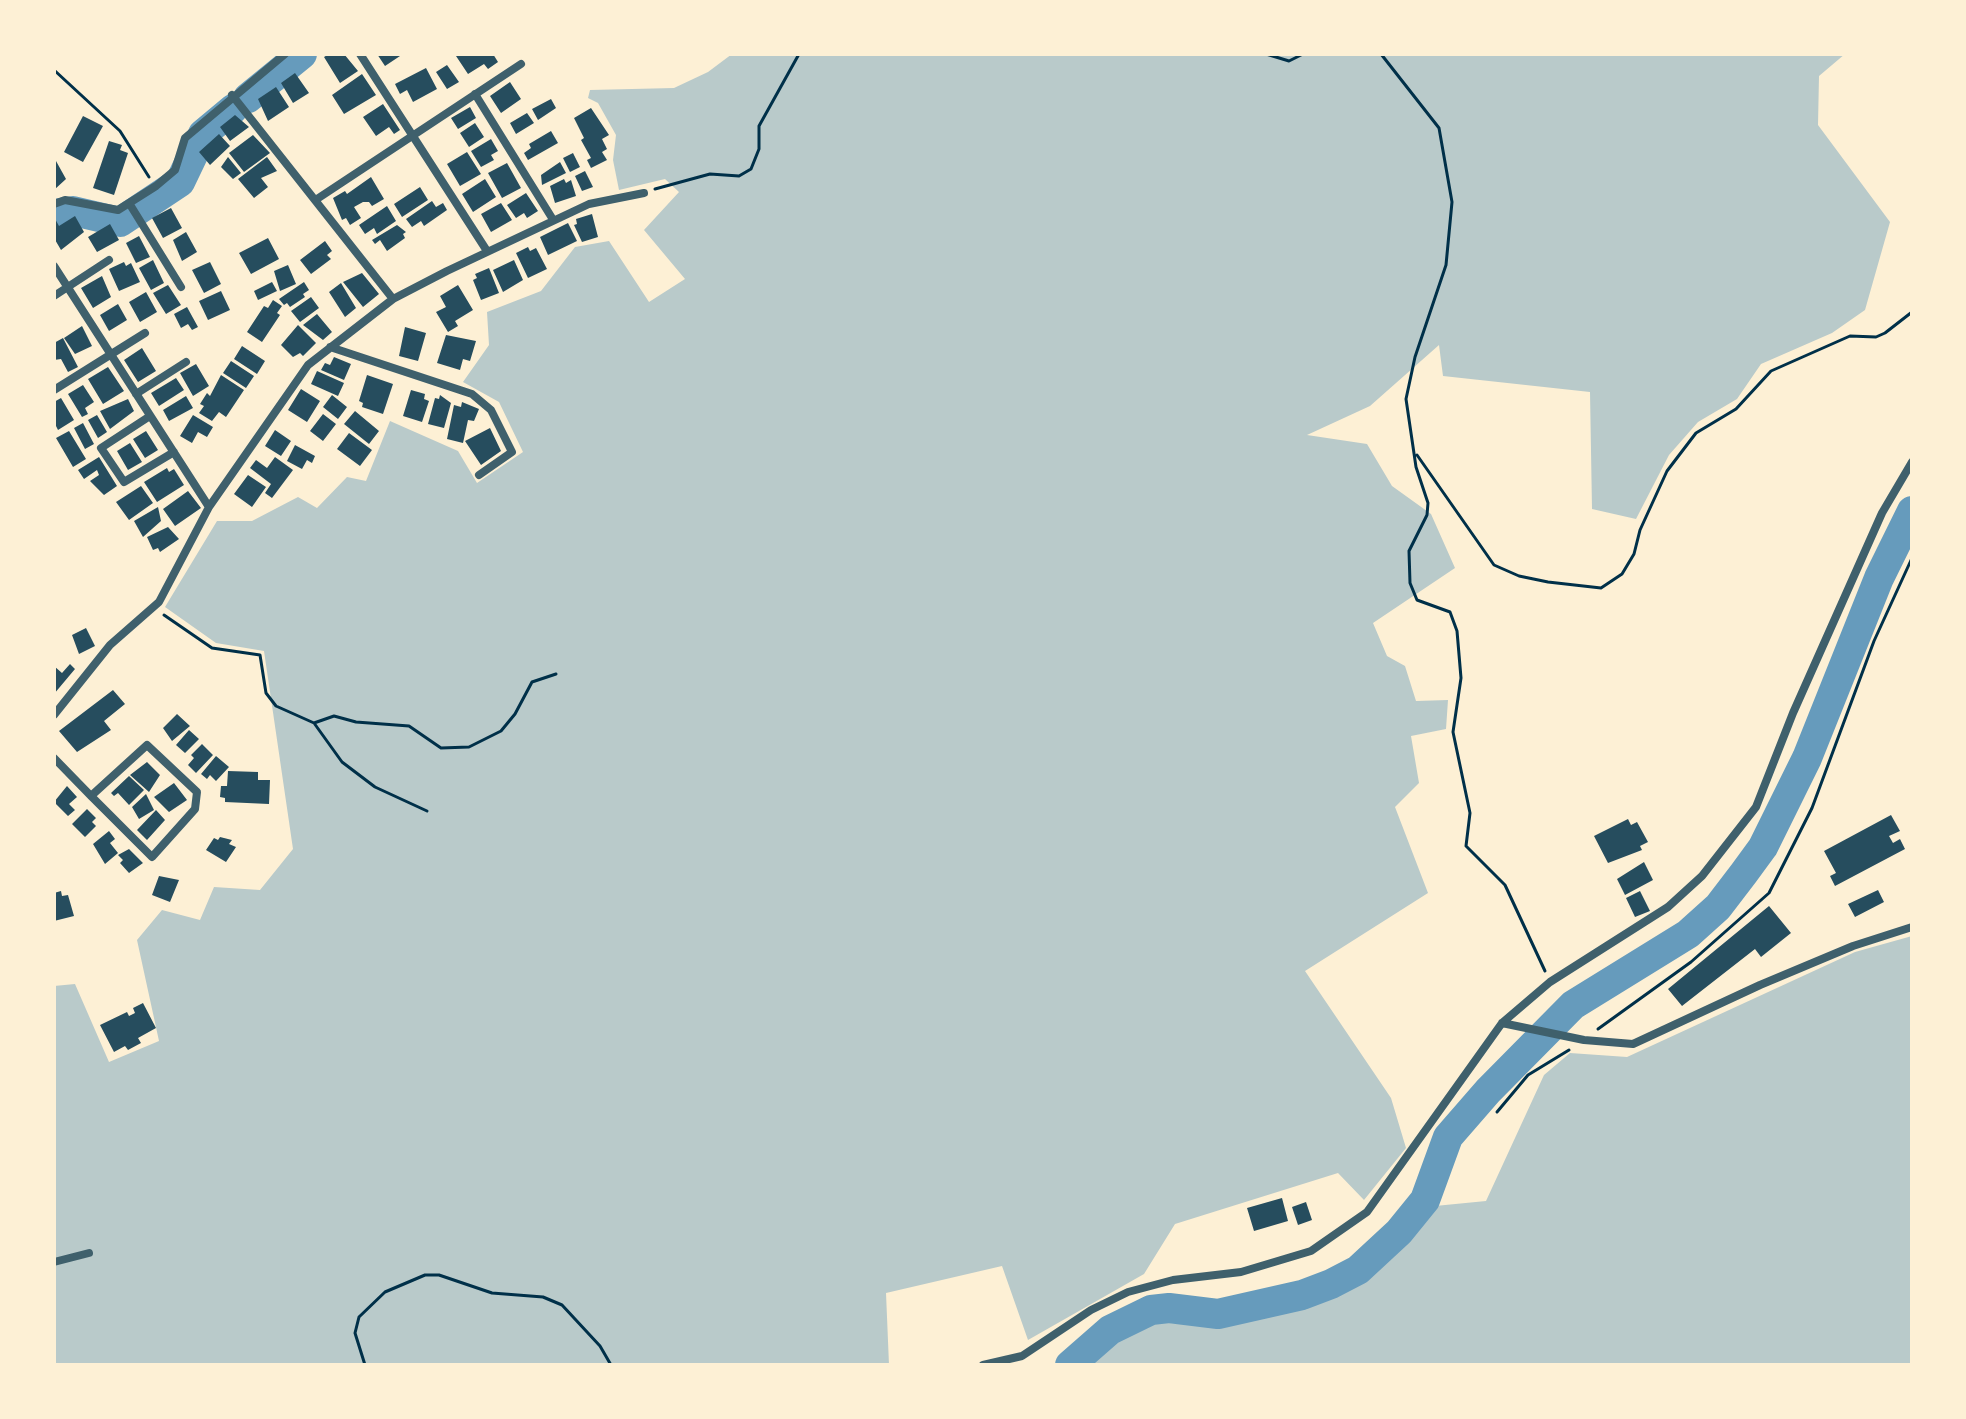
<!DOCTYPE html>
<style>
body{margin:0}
#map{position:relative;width:1966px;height:1419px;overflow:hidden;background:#fdf0d5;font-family:Manrope,sans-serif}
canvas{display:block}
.frame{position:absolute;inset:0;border:56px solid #fdf0d5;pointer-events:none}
</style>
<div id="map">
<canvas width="1966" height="1419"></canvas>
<div class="frame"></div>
</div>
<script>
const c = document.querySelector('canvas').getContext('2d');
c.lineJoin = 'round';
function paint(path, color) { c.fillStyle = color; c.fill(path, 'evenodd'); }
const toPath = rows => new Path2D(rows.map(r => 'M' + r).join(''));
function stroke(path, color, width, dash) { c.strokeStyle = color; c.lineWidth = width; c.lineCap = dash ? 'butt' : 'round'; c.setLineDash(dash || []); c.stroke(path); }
const green = toPath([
 [732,54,1845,54,1819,76,1818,125,1890,222,1865,310,1832,333,1761,364,1737,399,1698,422,1669,455,1636,519,1592,509,1590,392,1443,376,1439,345,1370,406,1307,435,1367,444,1392,486,1431,514,1455,568,1373,623,1387,656,1405,666,1416,701,1448,700,1446,729,1411,736,1419,783,1395,807,1428,893,1305,971,1391,1098,1406,1148,1364,1200,1338,1173,1175,1224,1144,1274,1028,1340,1002,1266,886,1293,889,1365,54,1365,54,986,75,984,109,1062,159,1041,137,940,162,910,200,920,214,887,260,890,293,849,264,651,216,643,165,607,217,521,252,521,298,497,317,508,347,477,366,481,390,421,458,451,477,483,523,452,499,402,463,382,489,345,487,312,541,291,575,247,609,241,649,302,685,279,644,230,679,192,665,179,619,190,613,160,616,135,598,103,588,98,590,90,674,88,708,72],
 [1912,936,1912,1365,1087,1365,1116,1340,1154,1322,1220,1326,1305,1306,1335,1295,1365,1279,1387,1261,1435,1206,1486,1201,1544,1075,1570,1053,1627,1057,1855,952]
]);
const river = toPath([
 [248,98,302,54],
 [54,214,73,211,120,222,180,182,203,134,233,109],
 [1070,1365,1110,1330,1151,1310,1169,1308,1218,1314,1302,1295,1331,1284,1358,1270,1399,1232,1425,1200,1448,1137,1488,1091,1573,1005,1688,934,1718,907,1744,873,1763,847,1807,758,1879,578,1912,511]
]);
const building = toPath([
 [329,54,344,54,358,71,340,83,324,57],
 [377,54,403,54,385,66],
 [459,54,493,54,498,62,488,69,484,64,468,74,456,56],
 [447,65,459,82,447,89,436,72],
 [426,68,437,89,413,102,407,90,400,94,395,84],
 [295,73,309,93,293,103,281,83],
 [362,74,376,95,344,114,332,95],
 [510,82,521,99,501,113,490,96],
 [276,87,289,107,268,121,258,99],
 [551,99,556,108,538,120,532,109],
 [383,104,400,130,394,134,389,127,376,136,363,117],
 [470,107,476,118,458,129,451,118],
 [591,108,609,135,602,139,607,149,602,152,607,160,591,168,587,160,591,158,581,140,584,138,574,118],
 [527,113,534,123,516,134,510,123],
 [235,115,249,127,230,141,220,127],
 [83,116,103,126,83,162,64,152],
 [475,123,484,137,469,147,460,133],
 [551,131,558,143,528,160,524,153,531,148,529,144],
 [219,134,230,146,210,165,199,152],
 [253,135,270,153,244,172,229,153],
 [491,139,498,151,491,155,494,160,481,167,471,151],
 [109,141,122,145,120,150,128,153,114,195,93,188],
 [467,152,481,174,460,186,447,164],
 [573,153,580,167,570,172,563,158],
 [228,157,241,173,233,179,221,167],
 [267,157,277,171,261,178,268,187,254,198,238,179],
 [56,161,66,179,54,190,54,162],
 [560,162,566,173,542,185,541,175],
 [507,163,521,188,502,198,488,173],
 [585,171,593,187,582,191,575,176],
 [371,177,384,199,372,206,369,202,363,202,354,207,361,218,350,225,346,218,342,220,333,198,345,191,347,194],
 [485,179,496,197,473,212,462,194],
 [564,179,566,183,571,180,576,196,555,203,550,186],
 [420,187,428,200,402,217,394,204],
 [526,193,538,211,527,218,524,213,516,218,507,205],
 [432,201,436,207,443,203,447,210,424,226,421,221,412,227,406,219],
 [501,203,512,220,491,232,481,214],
 [387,206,396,221,377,234,374,228,365,234,359,225],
 [171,208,182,228,163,238,152,218],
 [592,214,598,237,582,242,574,225,577,224,576,219],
 [75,216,84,232,61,250,54,238,54,217,59,226],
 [568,223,577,241,548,255,540,237],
 [110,224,119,240,97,252,88,237],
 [397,225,406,232,403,234,405,238,387,251,380,240,375,244,372,240],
 [186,232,197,252,182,261,173,240],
 [139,236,150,257,136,263,126,243],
 [268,238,279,259,251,274,239,253],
 [325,241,332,251,327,255,331,259,311,274,300,260],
 [528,247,530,251,536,248,547,269,528,278,516,253],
 [153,260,164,283,151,290,139,268],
 [514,260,523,280,503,292,493,270],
 [124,262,126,266,131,263,140,282,119,291,109,269],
 [210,262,221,284,204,293,192,270],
 [288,265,296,284,280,291,274,271],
 [489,268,499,293,481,300,473,280,477,278,475,274],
 [362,273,379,294,363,307,343,282],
 [102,276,111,297,93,308,81,288],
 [272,282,277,291,258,300,254,291],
 [304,282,309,290,303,294,305,297,290,307,287,303,284,305,279,299],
 [341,283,356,308,345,317,329,292],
 [168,285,181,305,166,314,153,293],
 [458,285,473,310,455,321,458,326,448,332,436,312,446,307,440,296],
 [221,291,230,310,208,320,199,301],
 [146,292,157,312,140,322,129,302],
 [311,297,319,308,300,322,291,311],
 [273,300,282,306,277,313,280,315,262,342,247,332,264,306,268,308],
 [118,304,127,320,109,331,100,315],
 [187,307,198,327,192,330,188,324,181,328,174,314],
 [317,314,332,332,323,340,303,325],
 [298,325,316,343,303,356,300,353,293,357,281,345],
 [82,326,92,346,75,354,64,338],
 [405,327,426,333,418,361,399,356],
 [446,335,476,341,470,361,463,359,460,370,437,363],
 [63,338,78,367,68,372,61,359,54,360,54,343],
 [242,346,265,361,257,374,234,359],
 [142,348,156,371,138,382,124,360],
 [334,357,351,364,344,380,321,370,325,363,330,365],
 [231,361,254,376,246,388,223,373],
 [196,364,209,386,193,396,180,373],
 [108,367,124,391,103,404,88,379],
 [317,371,344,383,338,396,311,384],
 [221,375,244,390,226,417,219,412,212,421,199,413,204,406,200,404,207,393,210,396],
 [367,375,393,384,383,414,362,407,363,403,359,401],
 [176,378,184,390,159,406,151,393],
 [83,385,94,402,85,408,88,414,82,417,68,394],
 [301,389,320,401,307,422,288,410],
 [411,390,425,394,424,399,429,401,422,422,403,416],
 [332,395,347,407,338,419,323,407],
 [440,395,451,403,444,428,428,424,435,398,439,399],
 [186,396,193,408,169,421,163,410],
 [61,398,74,420,58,430,54,422,54,402],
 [128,399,134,411,110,429,100,411],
 [462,402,479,409,474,421,468,420,463,443,447,439,454,405,461,407],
 [355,411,379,431,369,444,344,424],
 [323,414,336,424,323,441,310,431],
 [97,415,107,432,98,438,88,420],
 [193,415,213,427,207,437,198,432,192,443,180,436],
 [83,423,94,444,85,449,74,428],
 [490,428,501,451,481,465,465,441],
 [275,430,291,441,281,456,265,446],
 [69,431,86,459,73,467,56,438],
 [146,431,158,450,145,458,133,439],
 [349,433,372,450,360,466,337,449],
 [130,443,142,462,128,470,117,451],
 [295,445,315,456,312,463,307,460,302,469,287,461],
 [99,457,117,486,104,495,90,481,99,475,97,470,84,479,78,470],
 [275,457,293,470,272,498,265,493,271,484,250,468,256,460,267,468],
 [167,468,169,472,174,469,184,485,157,502,144,482],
 [248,475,266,487,252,507,234,494],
 [141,486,153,503,129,520,116,502],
 [188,491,201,508,175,526,163,509],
 [158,507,161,521,143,537,134,521],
 [168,527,179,539,160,552,158,548,153,550,147,537],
 [86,628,95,646,79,654,72,635],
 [70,664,75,669,54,694,54,666,62,673],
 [113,690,125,704,104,721,111,730,77,752,59,731],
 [177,714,190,726,172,741,163,728],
 [189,730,199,739,185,753,176,745],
 [202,744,213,755,196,773,188,765,194,758,191,755],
 [216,756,229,767,216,781,210,775,207,779,201,774],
 [147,762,160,775,149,792,130,775],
 [228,771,258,772,258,780,270,780,269,804,225,802,225,798,220,797,221,786,227,786],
 [129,776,144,790,129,805,118,793,114,796,111,793],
 [174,783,187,800,169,812,154,797],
 [67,786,77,797,69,804,75,810,68,816,54,802],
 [146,794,154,810,139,819,132,807],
 [87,809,96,818,92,822,96,826,85,837,72,824],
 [156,810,165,820,147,840,137,830],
 [1891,815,1900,831,1889,836,1893,843,1900,839,1905,849,1835,886,1830,876,1836,873,1824,851],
 [1628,819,1631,825,1637,822,1648,842,1640,846,1642,850,1608,863,1594,836],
 [109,831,115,839,110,843,118,853,105,864,93,844],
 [220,837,232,840,229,844,236,847,226,862,206,850,214,838,218,840],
 [129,849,143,863,129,873,120,863,123,860,118,855],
 [1644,862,1653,880,1625,895,1617,879],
 [159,876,179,880,170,902,152,895],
 [1878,890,1884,902,1855,917,1848,904],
 [61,891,62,896,68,895,74,916,54,921,54,893],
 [1640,891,1650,911,1635,917,1626,898],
 [1769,906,1791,933,1761,957,1755,949,1682,1006,1668,989],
 [143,1003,156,1028,138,1038,141,1043,128,1050,125,1046,114,1052,100,1025,127,1012,129,1016,135,1013,133,1008],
 [1282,1198,1288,1221,1254,1231,1247,1208],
 [1306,1202,1312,1220,1298,1225,1292,1207]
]);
const path = toPath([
 [1266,54,1289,61,1303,54],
 [1381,54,1439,128,1452,202,1446,265,1415,357,1406,399,1416,467,1428,503,1427,515,1409,551,1410,583,1417,600,1450,612,1457,631,1461,678,1453,732,1470,813,1466,846,1505,885,1545,971],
 [54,70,120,131,149,177],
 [655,189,710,174,739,176,751,169,759,149,759,126,799,54],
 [1417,455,1494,565,1519,576,1548,582,1601,588,1622,574,1634,554,1640,530,1667,471,1696,433,1736,409,1771,371,1850,336,1876,337,1885,333,1912,312],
 [164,615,212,648,260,655,266,693,276,706,314,723,342,762,375,787,427,811],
 [314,723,334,716,356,722,409,726,441,748,469,747,501,731,515,714,532,682,556,674],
 [1598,1029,1691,962,1769,893,1812,808,1874,641,1912,558],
 [1497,1112,1528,1075,1569,1050],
 [365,1365,355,1333,359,1317,385,1292,425,1275,439,1275,492,1293,543,1297,562,1305,600,1346,611,1365]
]);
const minor = toPath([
 [360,54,487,251],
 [475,94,552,218],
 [232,95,393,299],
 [317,199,521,64],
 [129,203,181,287],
 [54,204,65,200,118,210,156,186,175,170,185,138,285,54],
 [54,266,209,507],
 [54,296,109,260],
 [330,347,472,394,491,410,512,452,479,475],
 [54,390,145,333],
 [136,394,186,362],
 [150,416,101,448,124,482,174,452],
 [54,715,110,645,159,602,209,507,308,365,393,299,447,271,589,204,644,193],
 [54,758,91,796,152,857,195,809,197,792,147,745,91,796],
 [1502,1023,1584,1040,1633,1044,1760,985,1853,946,1912,927],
 [54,1262,89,1253],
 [983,1365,1022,1356,1091,1310,1128,1292,1173,1280,1241,1272,1311,1251,1367,1212,1502,1023,1550,982,1668,907,1702,876,1756,807,1793,713,1882,513,1912,462]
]);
paint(green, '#b9caca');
stroke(river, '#669bbc', 30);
paint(building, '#264d5e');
stroke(path, '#003049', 3);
stroke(minor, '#3f606c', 8);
</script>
